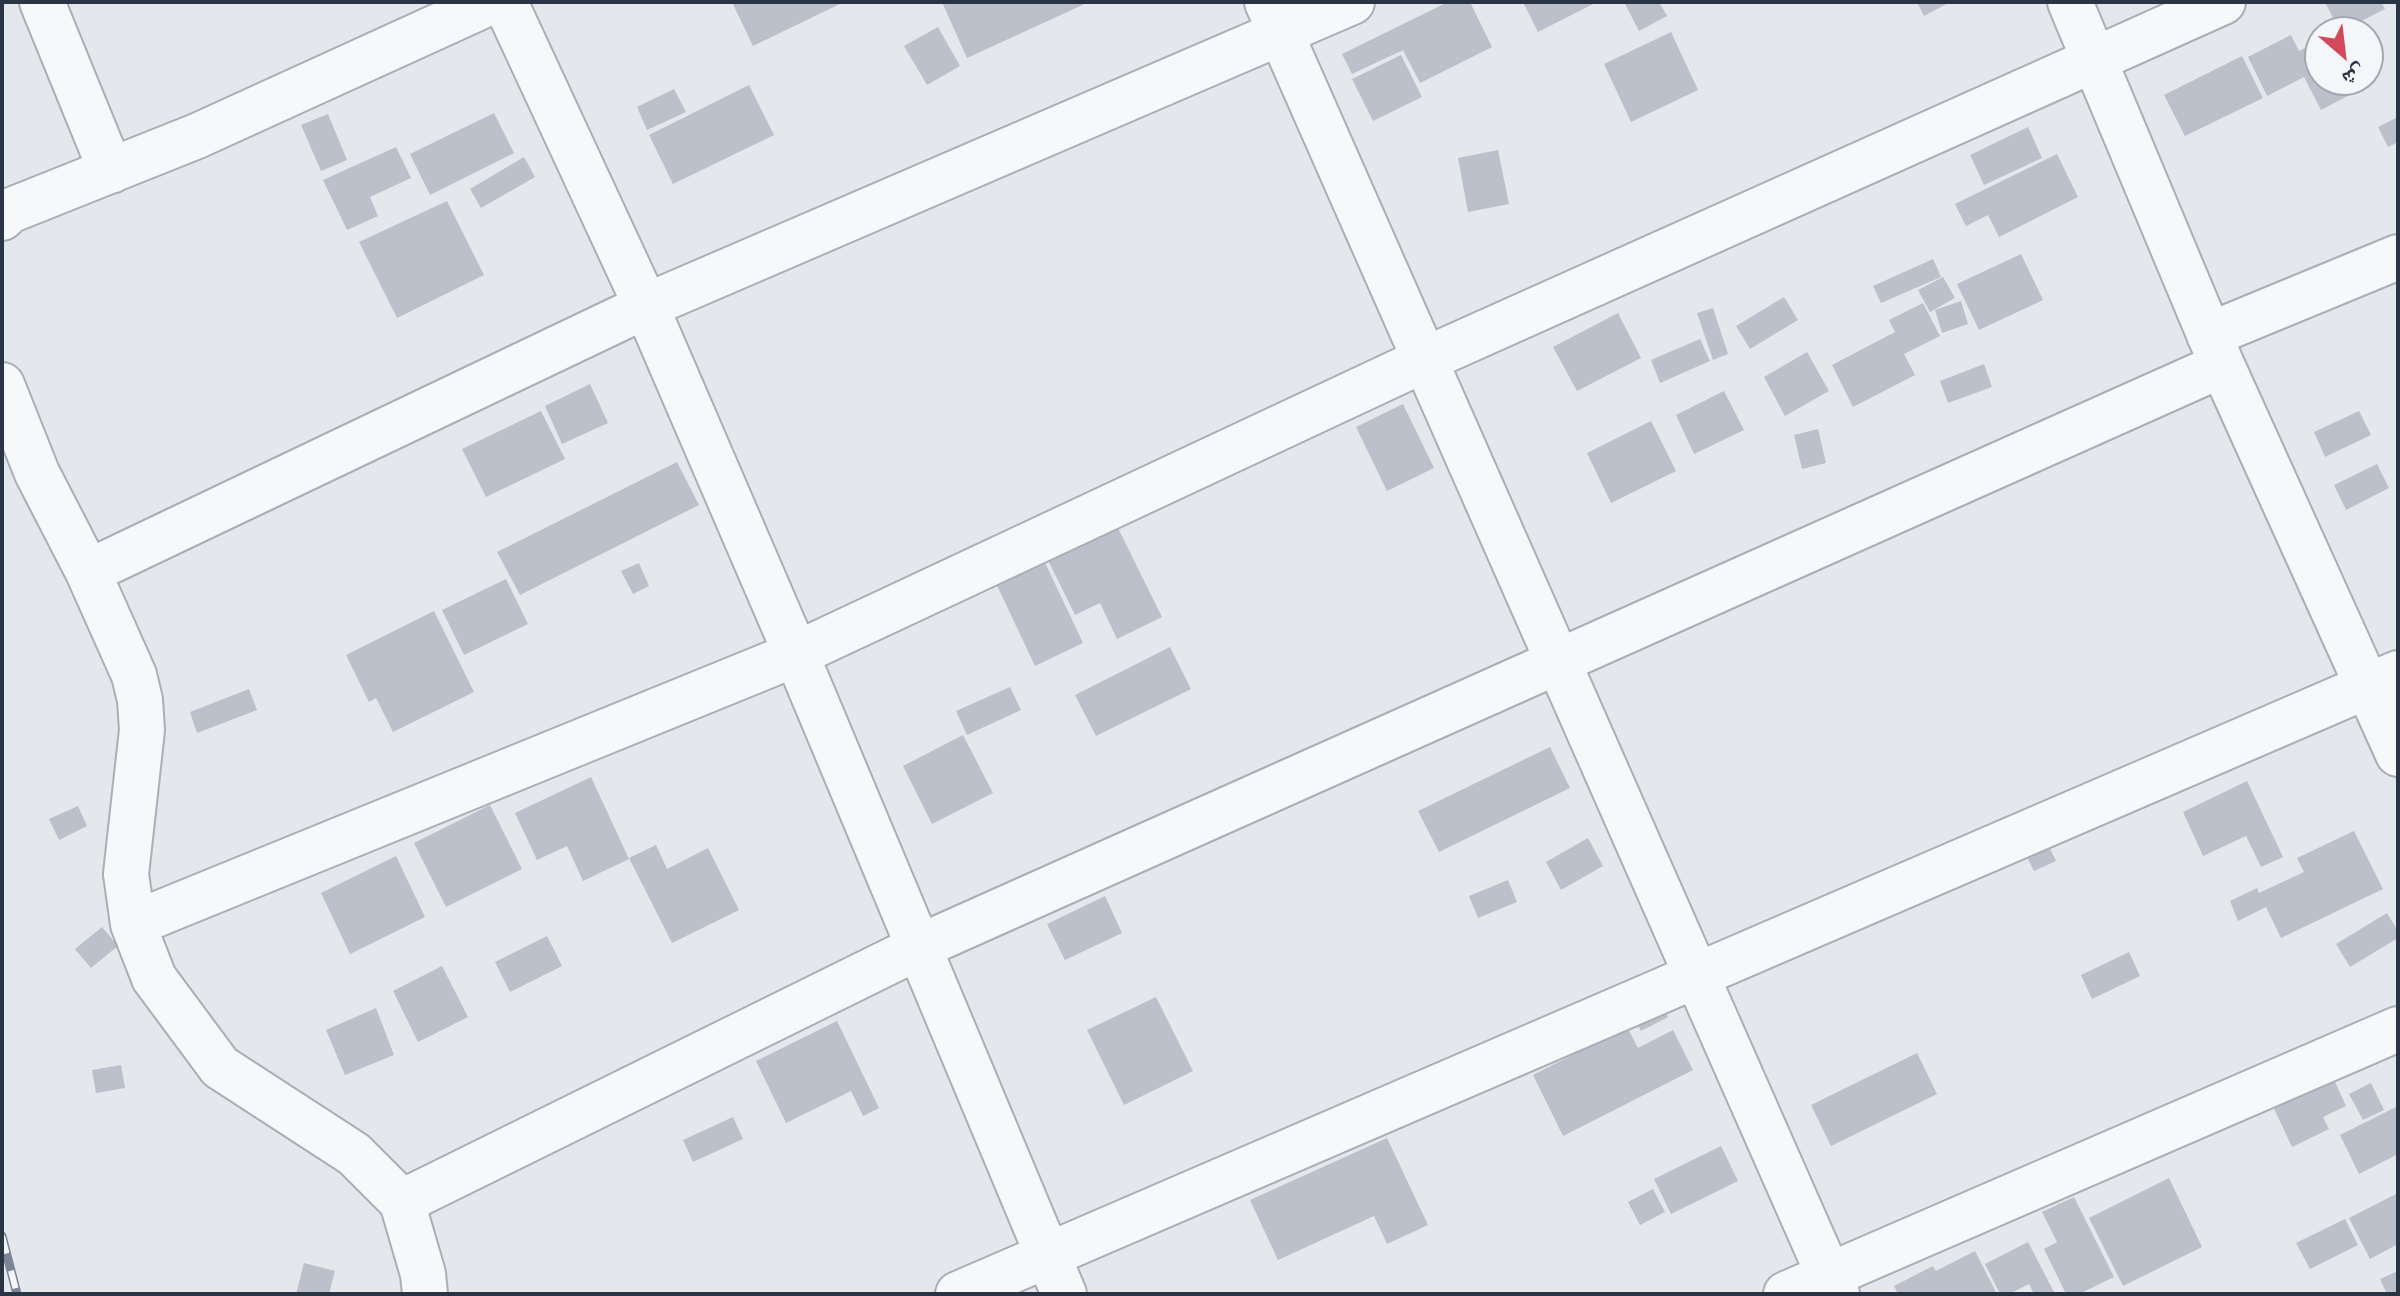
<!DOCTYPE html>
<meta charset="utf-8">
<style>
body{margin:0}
#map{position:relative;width:2400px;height:1296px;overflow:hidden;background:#e4e7ec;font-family:"Nunito Sans","Noto Naskh Arabic",sans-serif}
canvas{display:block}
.frame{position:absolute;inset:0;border:4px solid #2b3445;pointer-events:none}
.north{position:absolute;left:2304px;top:16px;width:80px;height:80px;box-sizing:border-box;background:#f4f6f9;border:2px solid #a4a8b1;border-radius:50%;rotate:152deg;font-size:22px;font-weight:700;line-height:32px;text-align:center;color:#2b3445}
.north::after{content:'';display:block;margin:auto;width:28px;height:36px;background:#d1495b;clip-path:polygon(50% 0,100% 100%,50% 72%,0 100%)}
</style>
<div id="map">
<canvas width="2400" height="1296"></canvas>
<div class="frame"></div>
<div class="north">ش</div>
</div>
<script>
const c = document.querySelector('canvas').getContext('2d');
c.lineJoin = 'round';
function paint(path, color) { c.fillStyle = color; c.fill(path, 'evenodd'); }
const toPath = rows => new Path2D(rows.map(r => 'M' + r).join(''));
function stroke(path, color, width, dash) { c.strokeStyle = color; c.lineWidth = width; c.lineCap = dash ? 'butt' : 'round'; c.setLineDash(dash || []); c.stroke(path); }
const building = toPath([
 [732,2,844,2,753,46],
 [942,2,1089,2,967,58],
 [1448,2,1470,2,1492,47,1420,83,1403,50,1352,74,1342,54],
 [1523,2,1597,2,1538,32],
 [1624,2,1659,2,1667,16,1639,31],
 [1917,2,1950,2,1924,16],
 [2325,2,2381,2,2385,9,2340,32],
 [938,27,960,66,927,85,904,46],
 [1671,32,1698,90,1631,122,1604,64],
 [2291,35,2299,51,2320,40,2320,80,2359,80,2363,88,2321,110,2304,77,2267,96,2248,57],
 [1401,55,1422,97,1373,121,1352,79],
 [2242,56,2263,98,2185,136,2164,95],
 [749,85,774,135,673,184,649,135],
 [674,89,686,112,647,130,637,107],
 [494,113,514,153,430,195,410,154],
 [328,114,347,160,321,171,301,125],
 [2398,117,2398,142,2388,147,2378,127],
 [2028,127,2042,158,1984,185,1970,155],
 [396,147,411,178,370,197,378,216,347,230,323,180],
 [1498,150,1509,204,1468,212,1458,158],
 [2057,154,2078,197,1999,237,1988,215,1966,226,1955,204],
 [524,157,535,177,481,208,470,189],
 [447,201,484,275,397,318,359,242],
 [2021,254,2043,300,1979,330,1957,284],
 [1933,259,1941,277,1881,303,1873,286],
 [1943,277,1955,298,1930,312,1918,290],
 [1784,297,1798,320,1750,349,1736,326],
 [1961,301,1968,324,1942,333,1935,310],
 [1923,303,1940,336,1904,354,1915,375,1853,407,1832,365,1895,332,1889,320],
 [1713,308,1728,354,1713,360,1697,313],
 [1618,313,1641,358,1577,391,1553,347],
 [1700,339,1710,361,1660,383,1651,360],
 [1807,352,1829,391,1785,416,1764,377],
 [1984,364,1992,387,1948,403,1940,381],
 [590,384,608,423,562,444,545,406],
 [1724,391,1744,430,1694,454,1676,415],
 [1403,404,1434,468,1387,491,1356,427],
 [541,411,565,459,486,497,462,449],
 [2359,411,2371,435,2325,457,2314,432],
 [1651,421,1676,471,1611,503,1587,453],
 [1818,429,1826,463,1802,469,1794,435],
 [677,462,699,505,520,595,497,552],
 [2377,464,2389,488,2346,510,2334,485],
 [1116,524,1162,617,1117,639,1100,603,1075,615,1043,550],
 [1041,554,1083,643,1035,666,993,577],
 [639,563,649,586,633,594,621,571],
 [506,579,528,624,464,655,442,610],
 [434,611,474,692,393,732,376,698,369,702,346,655],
 [1170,647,1191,689,1096,736,1075,695],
 [1010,687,1021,710,967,735,956,711],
 [249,689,257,710,197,733,190,712],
 [963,735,993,793,932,824,903,766],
 [1550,747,1570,788,1439,852,1418,811],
 [591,777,629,859,583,881,567,846,537,860,515,813],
 [2247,781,2283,857,2261,867,2246,836,2203,856,2183,812],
 [490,805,522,869,446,907,414,843],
 [78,806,87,826,59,840,49,819],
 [2354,831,2383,889,2281,938,2266,907,2238,921,2230,901,2257,888,2259,893,2304,872,2297,858],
 [2044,836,2056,861,2034,871,2022,847],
 [1588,838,1603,866,1561,890,1546,862],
 [656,845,667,869,708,848,739,910,672,943,629,858],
 [396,856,425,917,350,954,321,893],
 [1508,880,1517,902,1478,918,1469,896],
 [1105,896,1122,933,1065,960,1047,924],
 [2387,913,2398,931,2398,938,2350,967,2336,944],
 [102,927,118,946,91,968,75,949],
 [547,936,562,966,510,992,495,962],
 [2129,952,2140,976,2092,999,2081,975],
 [442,966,468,1017,418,1042,393,991],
 [1657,995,1668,1017,1641,1031,1629,1009],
 [1156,997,1193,1071,1124,1105,1087,1030],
 [376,1008,394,1055,345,1075,326,1030],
 [837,1021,879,1108,863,1116,851,1091,786,1123,756,1061],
 [1627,1027,1638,1048,1673,1030,1693,1070,1563,1136,1533,1075],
 [1917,1053,1937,1094,1831,1146,1811,1105],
 [121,1065,125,1088,96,1093,92,1070],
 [2330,1071,2346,1106,2323,1117,2329,1129,2292,1147,2270,1100],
 [2371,1083,2384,1110,2363,1120,2349,1094],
 [2398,1106,2398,1154,2359,1174,2340,1135],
 [733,1117,743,1139,693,1162,683,1140],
 [1387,1138,1428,1225,1387,1244,1374,1216,1278,1260,1250,1200],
 [1721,1146,1738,1181,1671,1214,1654,1179],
 [2169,1178,2202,1247,2123,1286,2089,1218],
 [1653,1189,1665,1212,1640,1225,1628,1202],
 [2398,1193,2398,1244,2370,1259,2349,1218],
 [2074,1197,2114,1277,2079,1294,2066,1294,2044,1249,2057,1242,2042,1212],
 [2345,1219,2358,1245,2310,1269,2296,1243],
 [2028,1242,2055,1294,2034,1294,2029,1284,2009,1294,2000,1294,1985,1264],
 [1975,1251,1997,1294,1898,1294,1894,1286,1933,1266,1936,1271],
 [304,1263,335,1271,329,1294,296,1294],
 [2398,1271,2398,1294,2387,1294,2380,1279]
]);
const minor = toPath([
 [42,2,111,171],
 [505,2,646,306,796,654,1064,1294],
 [1267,2,1837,1294],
 [2070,2,2222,365,2398,754],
 [2,218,9,211,197,136,491,2],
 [2209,335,2398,257],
 [2,385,37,473,88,572,134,675,140,700,142,730,126,874,133,924,154,978,220,1067,354,1154,402,1202,423,1274,425,1294],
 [88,572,646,306,1352,2],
 [133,924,796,654,1424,360,2223,2],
 [402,1202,919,947,2222,365],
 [958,1294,2398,673],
 [1786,1294,2398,1029]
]);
const rail = toPath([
 [2,1236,17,1294]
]);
paint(building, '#bbc0ca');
stroke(minor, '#a9aeb7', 48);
stroke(minor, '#f7f8fa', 44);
stroke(rail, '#7d8696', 9);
stroke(rail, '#f4f6f9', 6, [18]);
</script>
